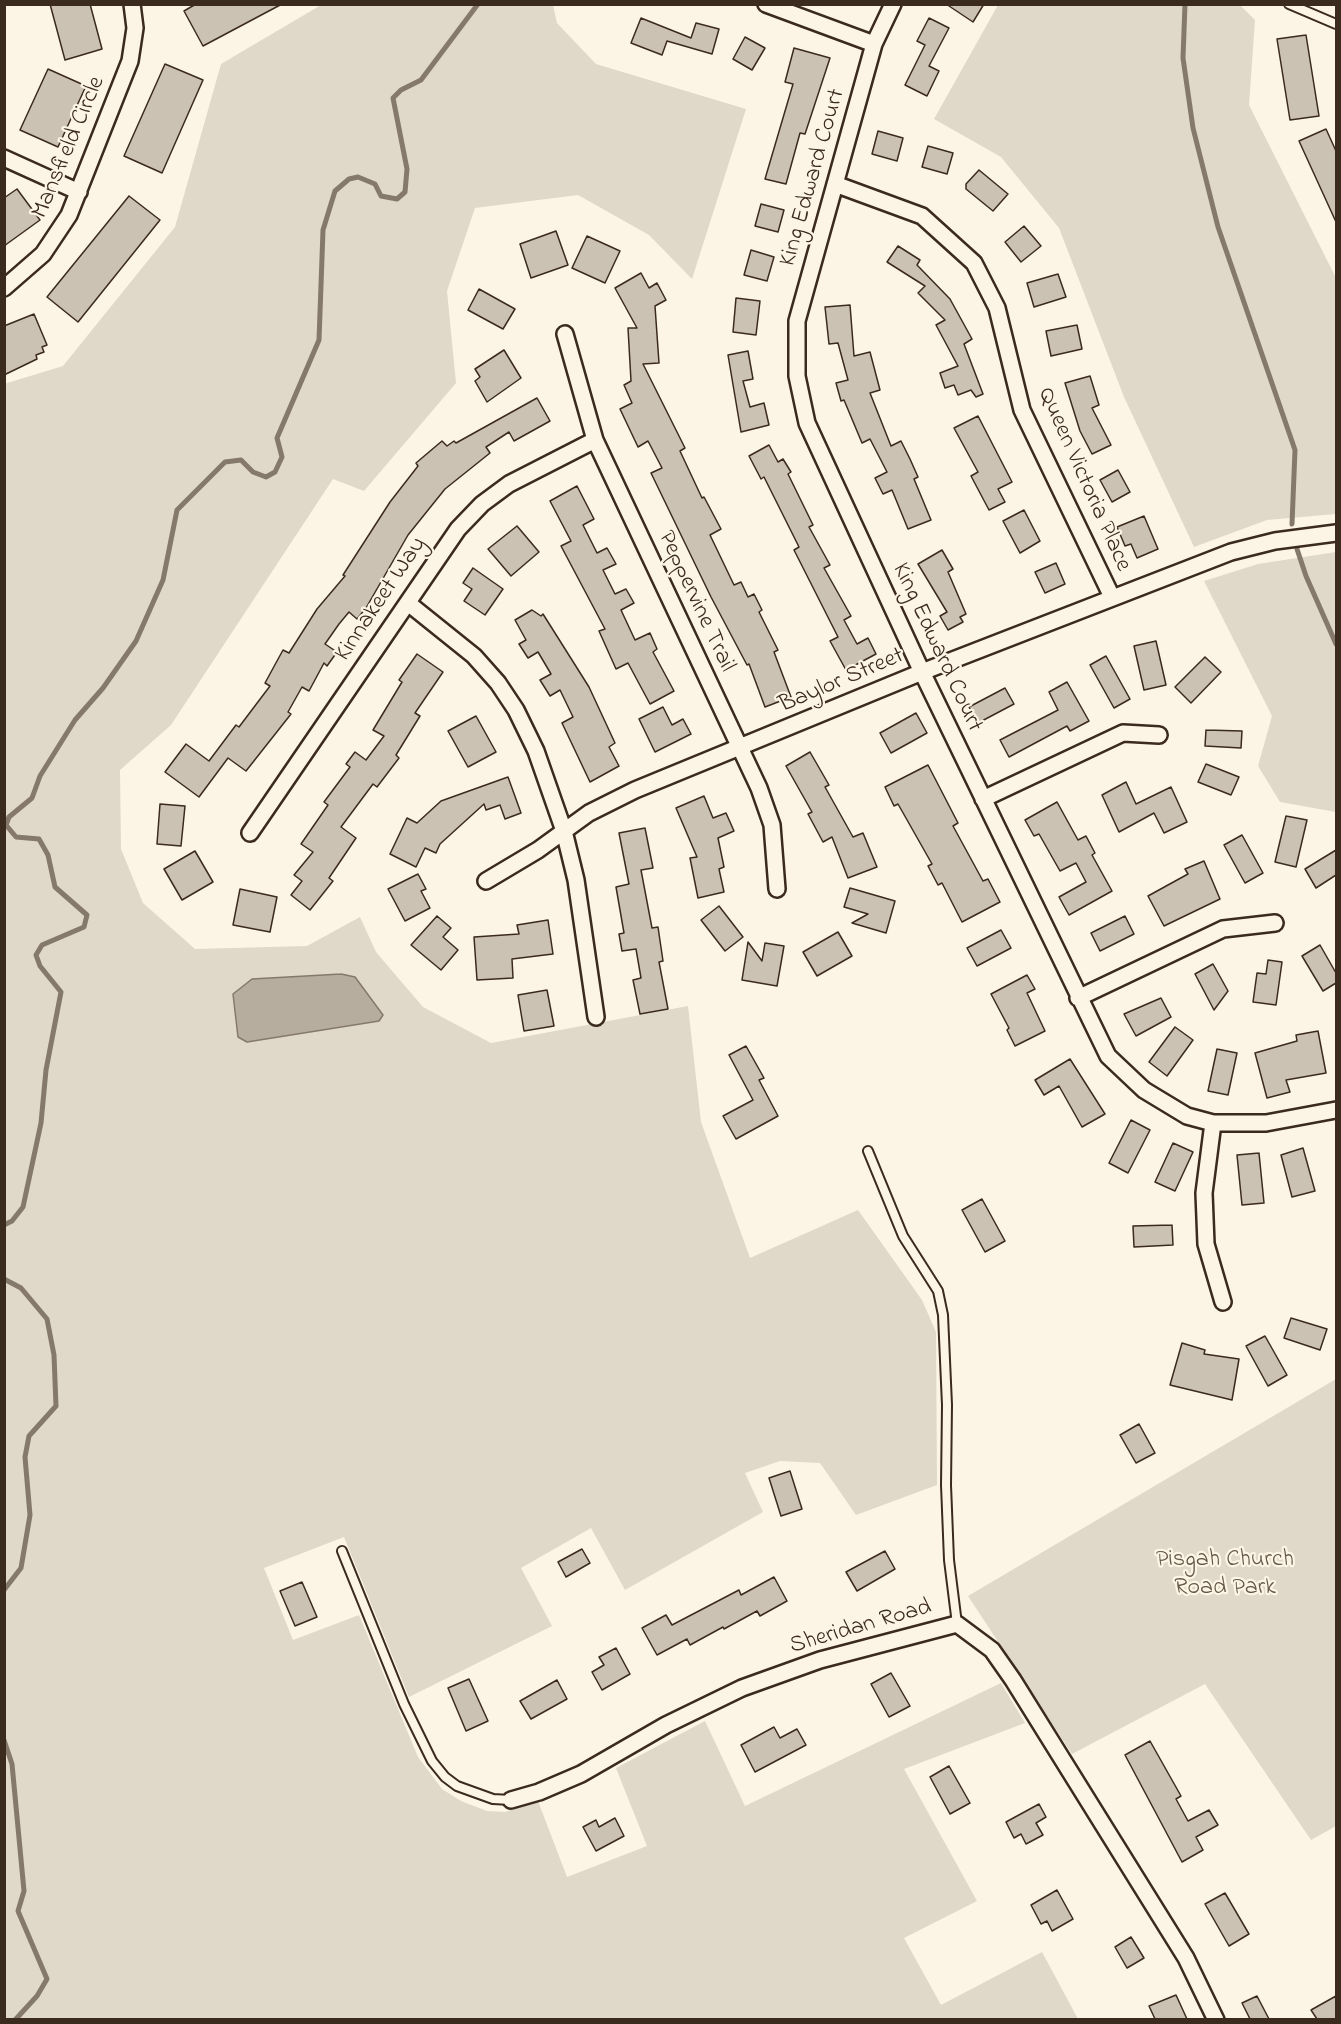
<!DOCTYPE html>
<style>
body{margin:0}
#map{position:relative;width:1341px;height:2024px;overflow:hidden;background:#fcf5e5;font-family:"Indie Flower",sans-serif}
canvas{display:block}
.frame{position:absolute;inset:0;border:6px solid #3b2a1e;pointer-events:none}
</style>
<div id="map">
<canvas width="1341" height="2024"></canvas>
<div class="frame"></div>
</div>
<script>
const c = document.querySelector('canvas').getContext('2d');
c.lineJoin = 'round';
function paint(path, color) { c.fillStyle = color; c.fill(path, 'evenodd'); }
const toPath = rows => new Path2D(rows.map(r => 'M' + r).join(''));
function stroke(path, color, width, dash) { c.strokeStyle = color; c.lineWidth = width; c.lineCap = dash ? 'butt' : 'round'; c.setLineDash(dash || []); c.stroke(path); }
function drawText(font, color, halo, rows, align = 'center') {
  c.font = font + ' "Indie Flower",sans-serif'; c.lineWidth = 4.5; c.setLineDash([]); c.textBaseline = 'middle'; c.strokeStyle = halo; c.fillStyle = color; for (const [text, x, y, turn = 0] of rows) {
    c.save(); c.translate(x, y); c.rotate((+turn || 0) * Math.PI / 180); c.textAlign = isNaN(turn) ? turn : align; if (halo) c.strokeText(text, 0, 0); c.fillText(text, 0, 0); c.restore();
  }
}
const green = toPath([
 [321,5,553,5,557,23,596,64,746,109,692,279,649,235,578,195,475,208,447,291,456,383,364,491,333,479,171,725,120,770,121,849,143,903,195,949,307,946,360,917,376,952,423,1007,491,1043,688,1006,701,1122,750,1258,858,1210,922,1300,936,1332,937,1485,856,1515,820,1463,780,1461,745,1473,763,1512,625,1590,591,1528,521,1568,552,1626,409,1697,344,1537,264,1568,293,1640,359,1615,418,1757,442,1789,461,1801,487,1811,505,1812,538,1801,567,1877,647,1846,616,1768,705,1721,745,1806,1001,1683,1025,1723,904,1769,977,1901,904,1938,941,2005,1042,1952,1078,2019,5,2019,4,384,63,366,175,227,221,64],
 [998,5,1240,5,1255,20,1249,105,1336,278,1336,514,1267,520,1194,547,1124,397,1059,228,1001,157,934,119],
 [1336,552,1336,812,1280,802,1258,766,1272,716,1204,581,1258,564],
 [1336,1379,1336,1826,1311,1840,1205,1684,1072,1754,968,1596]
]);
const water = toPath([
 [341,974,355,977,383,1015,379,1021,247,1042,238,1037,233,994,252,979,341,974]
]);
const stream = toPath([
 [1185,4,1183,58,1193,128,1218,227,1295,450,1292,524],
 [1297,549,1306,576,1336,644],
 [4,1225,12,1221,23,1207,41,1123,46,1070,61,992,40,966,36,955,42,945,84,927,87,915,55,887,48,855,39,839,16,837,6,825,9,817,32,798,40,776,75,720,103,688,136,641,163,580,177,510,225,462,241,460,253,472,266,477,275,472,282,457,277,438,319,340,323,230,335,191,349,179,358,177,375,184,381,196,397,199,405,192,407,169,393,98,401,90,421,80,478,4],
 [4,1279,21,1288,47,1319,54,1355,56,1406,29,1436,25,1457,30,1515,21,1568,4,1590],
 [4,1740,12,1764,24,1891,18,1911,47,1979,37,1996,15,2020]
]);
const building = toPath([
 [50,4,90,4,102,49,65,60,50,4],
 [196,4,282,4,203,46,184,11,196,4],
 [946,4,984,4,973,22,946,4],
 [641,18,691,38,696,23,719,29,712,54,667,41,662,55,631,43,641,18],
 [929,18,949,28,929,66,939,71,927,96,905,85,925,45,917,41,929,18],
 [1306,35,1319,116,1290,120,1277,39,1306,35],
 [745,37,765,48,752,70,733,59,745,37],
 [794,48,830,58,805,134,800,133,786,184,765,179,793,84,785,82,794,48],
 [165,64,203,80,162,173,124,156,165,64],
 [48,69,86,86,58,147,20,130,48,69],
 [1326,129,1336,151,1336,222,1299,141,1326,129],
 [878,131,903,138,897,161,872,154,878,131],
 [928,146,953,153,947,174,922,167,928,146],
 [979,170,1008,194,993,211,966,189,966,184,979,170],
 [17,189,40,220,4,246,4,198,17,189],
 [129,196,160,220,78,322,47,297,129,196],
 [761,204,784,210,778,232,755,226,761,204],
 [1024,226,1041,246,1021,262,1005,242,1024,226],
 [556,231,568,265,531,278,520,244,556,231],
 [587,236,620,251,605,283,572,268,587,236],
 [898,246,920,260,917,265,950,299,972,339,964,344,983,394,976,397,971,390,958,395,954,385,945,388,940,373,958,366,936,325,945,320,918,293,925,286,887,262,898,246],
 [751,250,774,257,767,281,744,275,751,250],
 [641,273,649,288,657,283,666,300,655,306,659,363,643,364,685,448,680,451,702,498,704,497,721,529,710,535,734,585,741,582,748,597,754,594,762,610,759,612,778,650,774,652,791,697,765,707,749,664,747,665,711,597,651,473,662,468,648,441,638,447,620,409,632,403,624,385,631,381,628,328,637,328,615,288,641,273],
 [1058,274,1066,297,1034,307,1027,283,1058,274],
 [479,289,515,309,503,329,468,310,479,289],
 [736,298,760,301,756,335,733,332,736,298],
 [850,305,854,356,870,352,880,390,870,393,891,446,901,441,910,459,918,477,914,479,931,520,908,529,892,490,883,494,875,478,887,472,870,439,862,443,844,400,841,401,836,383,848,380,838,343,829,344,825,307,850,305],
 [34,314,47,345,42,347,44,352,36,355,37,359,4,375,4,326,34,314],
 [1077,325,1082,349,1051,356,1046,331,1077,325],
 [504,350,521,378,487,402,475,381,480,377,475,369,504,350],
 [748,351,753,379,743,381,750,407,764,403,769,425,741,432,728,355,748,351],
 [1090,376,1099,405,1092,408,1111,445,1092,454,1080,431,1065,383,1090,376],
 [537,398,550,421,514,441,509,432,486,447,490,453,445,489,408,535,366,608,357,619,349,612,339,624,325,644,337,652,327,666,324,663,309,691,302,687,288,712,291,714,246,771,228,758,199,797,165,772,186,744,209,761,236,725,239,727,270,686,265,683,283,650,289,653,317,609,345,576,343,575,390,502,418,466,416,463,442,441,447,446,454,441,456,443,537,398],
 [978,416,1012,482,998,489,1005,502,989,510,971,476,978,472,954,428,978,416],
 [769,445,778,462,783,459,791,472,788,474,813,525,809,527,830,565,824,568,851,616,844,620,857,644,868,638,876,654,846,670,830,641,838,637,794,550,799,547,764,477,761,479,749,456,769,445],
 [1118,470,1130,492,1112,502,1100,480,1118,470],
 [577,486,594,519,583,525,597,553,607,548,616,564,603,570,615,594,626,589,634,603,621,610,635,640,650,633,657,649,653,652,674,691,650,704,628,663,616,669,599,631,605,629,561,546,571,541,550,501,577,486],
 [1024,510,1040,541,1020,553,1003,521,1024,510],
 [1144,516,1158,549,1137,558,1131,544,1125,546,1117,527,1144,516],
 [517,526,539,552,511,576,488,549,517,526],
 [942,550,953,569,948,572,966,614,960,617,963,622,948,630,940,616,947,612,918,564,942,550],
 [1056,563,1065,584,1045,593,1035,572,1056,563],
 [473,568,503,589,485,615,464,601,472,589,463,583,473,568],
 [532,610,541,616,543,614,589,687,615,743,609,747,619,766,590,782,562,723,573,717,560,690,550,696,540,680,551,674,538,652,528,658,519,644,526,640,515,620,532,610],
 [1156,641,1166,685,1144,690,1134,646,1156,641],
 [417,654,443,672,415,713,420,716,396,755,399,758,377,787,373,784,341,827,356,838,329,878,333,881,310,910,291,895,302,881,294,875,313,852,301,844,328,805,324,802,350,767,346,764,355,752,366,760,384,736,373,730,402,682,399,680,417,654],
 [1106,656,1130,699,1114,708,1090,665,1106,656],
 [1205,657,1221,672,1191,703,1175,687,1205,657],
 [1067,682,1089,721,1070,731,1067,726,1009,757,1000,740,1058,710,1049,692,1067,682],
 [1005,688,1014,704,978,723,969,707,1005,688],
 [663,707,672,725,683,719,691,734,655,752,639,719,663,707],
 [916,713,927,733,891,753,880,733,916,713],
 [476,716,496,752,468,767,448,731,476,716],
 [1206,730,1242,731,1241,748,1205,746,1206,730],
 [810,752,829,785,825,787,853,837,863,833,877,867,848,878,832,837,823,842,808,814,812,812,786,766,810,752],
 [1206,764,1239,777,1231,795,1198,782,1206,764],
 [928,765,958,823,953,826,983,881,988,879,1000,902,962,922,942,883,938,885,928,866,932,864,898,804,894,806,885,787,928,765],
 [508,777,521,813,505,819,500,805,486,810,484,804,440,844,436,853,425,848,416,867,390,854,407,818,417,823,441,801,508,777],
 [1126,782,1136,804,1171,787,1187,822,1164,833,1154,813,1119,832,1102,795,1126,782],
 [704,796,713,818,726,813,734,831,718,838,724,867,719,869,724,892,698,898,690,858,697,857,676,808,704,796],
 [1057,802,1078,840,1086,836,1095,853,1092,855,1112,891,1069,915,1059,897,1086,882,1076,863,1060,871,1039,834,1034,836,1025,820,1057,802],
 [160,804,185,806,181,846,157,844,160,804],
 [1286,816,1307,820,1296,867,1275,862,1286,816],
 [645,828,653,868,641,870,652,928,658,927,663,961,659,962,668,1009,640,1014,633,980,641,978,636,949,622,951,619,934,624,933,616,887,629,884,619,833,645,828],
 [1242,835,1263,873,1245,883,1224,845,1242,835],
 [1336,850,1336,875,1316,888,1305,869,1336,850],
 [195,851,213,882,182,900,164,869,195,851],
 [1204,861,1220,899,1164,926,1148,896,1188,874,1185,869,1204,861],
 [418,874,426,889,421,891,430,908,405,921,388,889,418,874],
 [850,888,895,901,886,933,852,923,868,914,844,907,850,888],
 [240,889,277,897,270,932,233,925,240,889],
 [719,906,743,937,725,951,701,920,719,906],
 [437,916,451,928,443,937,458,950,441,970,411,945,437,916],
 [1125,916,1134,934,1100,951,1091,933,1125,916],
 [548,920,553,954,512,959,513,978,477,980,474,937,519,934,517,925,548,920],
 [1001,930,1011,948,977,966,967,948,1001,930],
 [838,932,852,956,817,976,803,952,838,932],
 [748,942,762,961,765,943,784,946,777,986,742,980,748,942],
 [1320,945,1336,973,1336,983,1323,991,1302,956,1320,945],
 [1268,960,1282,962,1276,1005,1253,1002,1257,973,1266,974,1268,960],
 [1213,964,1228,991,1214,1010,1195,974,1213,964],
 [1027,975,1035,989,1027,993,1045,1031,1015,1046,1007,1030,1009,1028,991,994,1027,975],
 [547,990,554,1026,524,1031,518,995,547,990],
 [1161,998,1171,1017,1136,1036,1124,1014,1161,998],
 [1175,1027,1193,1040,1167,1076,1149,1062,1175,1027],
 [1318,1031,1326,1073,1286,1080,1290,1092,1267,1098,1255,1053,1297,1041,1296,1035,1318,1031],
 [746,1046,764,1078,759,1080,778,1116,736,1139,723,1116,753,1100,729,1055,746,1046],
 [1217,1049,1237,1053,1228,1095,1208,1091,1217,1049],
 [1070,1059,1105,1114,1082,1127,1059,1086,1044,1095,1035,1080,1070,1059],
 [1131,1120,1150,1130,1128,1173,1109,1163,1131,1120],
 [1173,1143,1193,1152,1175,1191,1155,1182,1173,1143],
 [1303,1148,1315,1191,1292,1197,1281,1155,1303,1148],
 [1259,1153,1264,1203,1242,1205,1237,1155,1259,1153],
 [982,1199,1005,1241,985,1252,962,1210,982,1199],
 [1172,1225,1173,1245,1134,1247,1133,1226,1172,1225],
 [1291,1318,1327,1329,1320,1350,1284,1338,1291,1318],
 [1265,1336,1287,1375,1268,1386,1246,1346,1265,1336],
 [1182,1343,1205,1350,1204,1354,1239,1359,1232,1400,1170,1385,1182,1343],
 [1139,1424,1155,1453,1136,1463,1120,1435,1139,1424],
 [790,1471,802,1509,781,1516,769,1478,790,1471],
 [582,1549,590,1563,566,1577,558,1562,582,1549],
 [885,1551,895,1569,857,1591,846,1572,885,1551],
 [774,1577,787,1601,760,1616,757,1611,724,1629,723,1627,690,1645,687,1639,657,1655,642,1628,666,1615,672,1625,739,1590,741,1595,774,1577],
 [302,1582,317,1617,295,1626,280,1591,302,1582],
 [616,1648,630,1674,602,1690,592,1672,604,1665,599,1657,616,1648],
 [891,1673,910,1706,889,1717,871,1684,891,1673],
 [469,1679,488,1721,466,1731,448,1688,469,1679],
 [557,1680,567,1699,531,1719,520,1701,557,1680],
 [774,1727,780,1738,797,1729,806,1745,755,1772,741,1745,774,1727],
 [1150,1741,1181,1796,1176,1799,1188,1821,1209,1810,1218,1825,1196,1837,1203,1850,1182,1862,1125,1755,1150,1741],
 [949,1766,970,1803,950,1814,930,1777,949,1766],
 [1039,1804,1046,1817,1036,1823,1043,1835,1026,1844,1021,1834,1014,1838,1006,1822,1039,1804],
 [615,1818,624,1836,596,1851,583,1827,596,1820,599,1827,615,1818],
 [1057,1890,1073,1919,1052,1931,1047,1921,1041,1924,1031,1905,1057,1890],
 [1225,1893,1249,1934,1229,1946,1205,1904,1225,1893],
 [1131,1937,1144,1958,1127,1968,1115,1947,1131,1937],
 [1176,1995,1187,2019,1155,2019,1149,2006,1176,1995],
 [1257,1996,1269,2019,1250,2019,1242,2003,1257,1996],
 [1336,1996,1336,2019,1317,2019,1311,2010,1336,1996]
]);
const service = toPath([
 [1289,4,1336,24],
 [868,1151,903,1236,938,1291,943,1315,947,1405,946,1485,949,1560,957,1624],
 [342,1551,404,1704,432,1761,445,1777,457,1786,493,1799,511,1800]
]);
const minor = toPath([
 [766,4,874,44],
 [893,4,874,44,797,321,797,376,807,423,922,672,1108,1056,1144,1090,1187,1116,1213,1123,1266,1123,1336,1110],
 [4,158,79,192],
 [835,184,922,216,974,263,997,308,1022,410,1112,597],
 [4,288,43,254,69,215,130,61,135,28,132,4],
 [565,334,595,440,759,788,772,825,777,889],
 [408,603,474,656,498,683,516,710,536,751,564,831,576,880,596,1017],
 [983,799,1123,733,1159,735],
 [250,833,458,529,482,504,509,484,595,440],
 [486,881,538,850,589,813,635,790,922,672,1231,552,1275,541,1336,533],
 [1078,998,1223,929,1275,923],
 [1213,1123,1204,1193,1206,1244,1223,1302],
 [511,1800,539,1792,581,1774,666,1725,742,1688,820,1660,957,1624,992,1650,1013,1680,1186,1958,1216,2020]
]);
const streetNames = [
 ["Mansfield Circle",70,148,-67],
 ["King Edward Court",814,178,-74],
 ["Queen Victoria Place",1083,480,66],
 ["Kinnakeet Way",382,600,-56],
 ["Peppervine Trail",695,602,65],
 ["King Edward Court",936,648,65],
 ["Baylor Street",842,682,-23],
 ["Sheridan Road",861,1628,-16]
];
const parkNames = [
 ["Pisgah Church",1225,1561],
 ["Road Park",1225,1589]
];
paint(green, '#e0d8c8');
paint(water, '#b7ad9e');
stroke(water, '#85796b', 1.5);
stroke(stream, '#85796b', 5);
paint(building, '#ccc2b3');
stroke(building, '#3b2a1e', 1.5);
stroke(service, '#3b2a1e', 12);
stroke(minor, '#3b2a1e', 20);
stroke(service, '#fcf5e5', 8);
stroke(minor, '#fcf5e5', 15);
drawText('24px', '#3b2a1e', '#fcf5e5', streetNames);
drawText('24px', '#645648', '#fcf5e5', parkNames);
</script>
